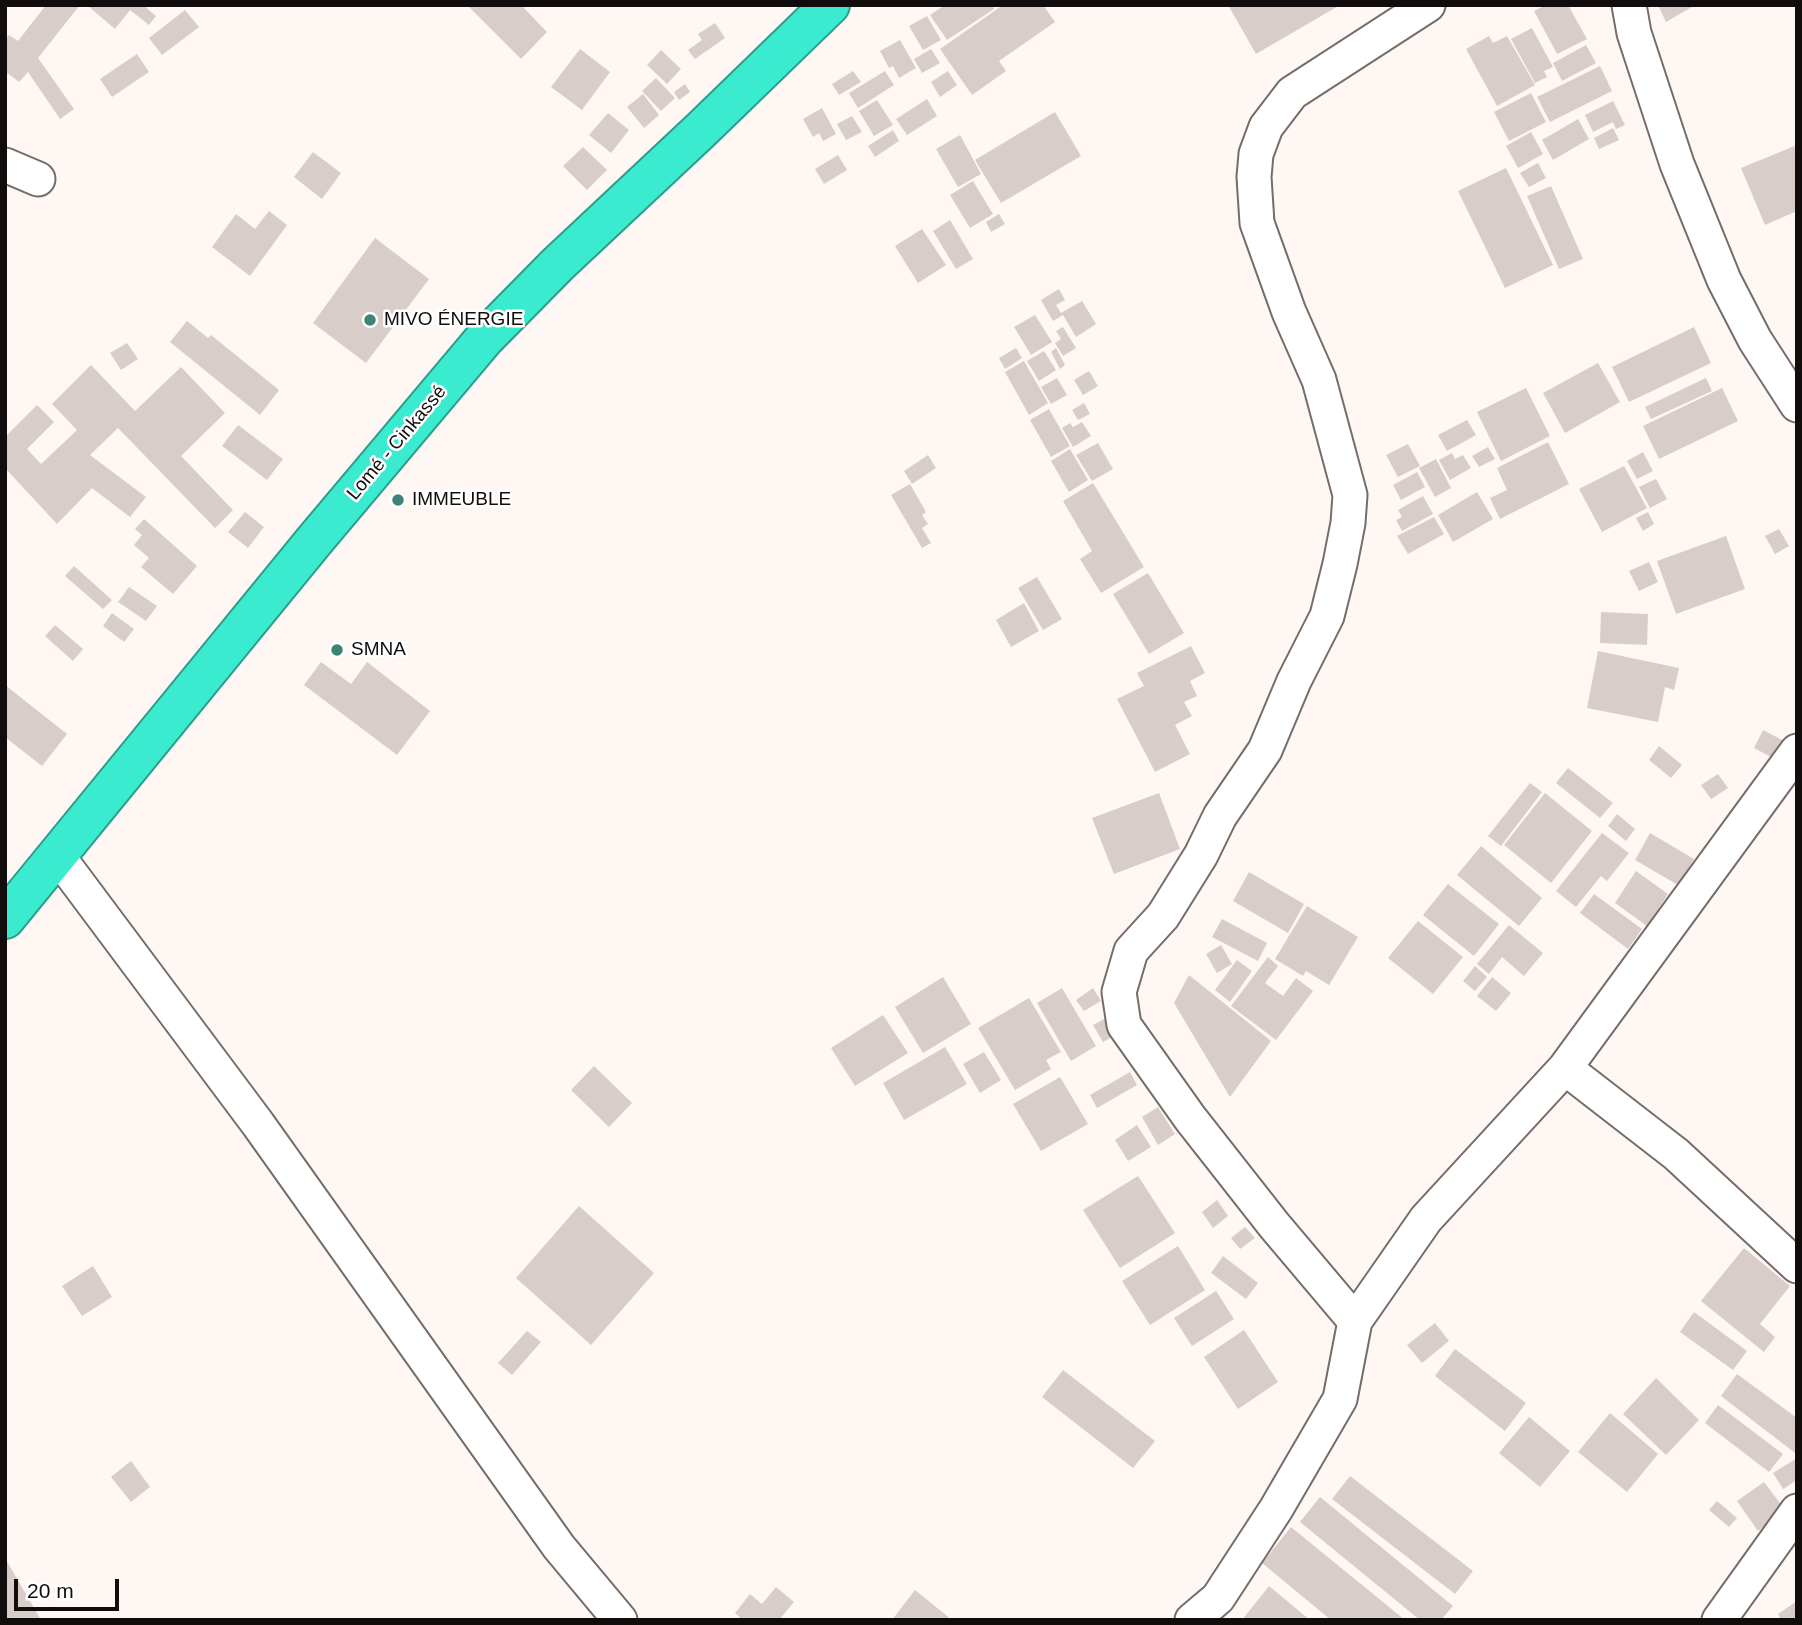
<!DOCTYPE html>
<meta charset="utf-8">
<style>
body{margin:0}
#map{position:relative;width:1802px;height:1625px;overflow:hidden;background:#fef7f4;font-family:Helvetica,sans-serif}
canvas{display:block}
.frame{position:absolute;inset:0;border:7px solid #110d0c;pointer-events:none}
.scale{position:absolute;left:14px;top:1579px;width:105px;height:32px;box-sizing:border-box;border:4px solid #110d0c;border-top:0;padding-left:9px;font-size:21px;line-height:24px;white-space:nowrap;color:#110d0c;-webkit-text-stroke:5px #fff;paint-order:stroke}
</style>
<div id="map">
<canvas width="1802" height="1625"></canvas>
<div class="frame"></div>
<div class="scale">20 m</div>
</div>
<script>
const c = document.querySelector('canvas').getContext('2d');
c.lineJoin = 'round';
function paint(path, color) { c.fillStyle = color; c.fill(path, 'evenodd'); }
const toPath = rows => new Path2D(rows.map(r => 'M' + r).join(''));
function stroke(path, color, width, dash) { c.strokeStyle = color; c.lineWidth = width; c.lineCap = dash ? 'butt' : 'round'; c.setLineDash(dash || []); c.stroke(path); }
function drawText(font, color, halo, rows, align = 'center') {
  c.font = font + ' Helvetica,sans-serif'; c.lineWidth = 5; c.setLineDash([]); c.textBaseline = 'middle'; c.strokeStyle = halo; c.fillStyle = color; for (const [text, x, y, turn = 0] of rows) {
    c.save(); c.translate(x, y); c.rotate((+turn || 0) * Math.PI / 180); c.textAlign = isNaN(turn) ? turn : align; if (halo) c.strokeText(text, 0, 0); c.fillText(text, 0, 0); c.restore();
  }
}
const building = toPath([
 [46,5,80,5,38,58,74,109,60,119,28,72,19,82,5,71,5,40,9,35,18,41],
 [87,5,143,5,156,16,149,25,130,10,115,29],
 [467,5,521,5,547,32,521,59],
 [945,5,992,5,994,9,947,40,930,15],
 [1003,5,1043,5,1055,22,999,61,1006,71,972,95,940,49],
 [1228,5,1340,5,1256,54],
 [1546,5,1568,5,1587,39,1557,54,1534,11],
 [1658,5,1691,5,1692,7,1666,22],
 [185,10,199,27,162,55,149,38],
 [927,16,941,40,923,50,909,26],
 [715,23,725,38,695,59,688,50,702,40,698,34],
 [1532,28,1553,67,1544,71,1547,77,1535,83,1511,39],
 [1489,36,1493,43,1507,36,1535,85,1497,106,1466,49],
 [900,40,916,68,899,78,893,66,889,68,880,51],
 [1586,45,1596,63,1562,81,1553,63],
 [580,49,610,72,582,110,551,87],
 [931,49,940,63,922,73,914,59],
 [661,50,681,69,667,84,647,65],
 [137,54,149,72,112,97,100,79],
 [1600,66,1612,91,1550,122,1537,97],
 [853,71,861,82,839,95,832,84],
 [885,71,894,85,858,108,849,93],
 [948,71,957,85,940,97,931,82],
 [656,78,675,98,661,111,642,91],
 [685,84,690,92,679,100,674,92],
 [1531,93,1546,122,1509,141,1494,112],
 [643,94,659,115,644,128,627,107],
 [927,99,937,116,907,135,896,119],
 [877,100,893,125,874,136,859,111],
 [1613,101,1625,125,1616,129,1613,122,1593,132,1585,115],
 [822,108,836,134,823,141,819,133,813,137,803,119],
 [1055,112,1081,156,1001,203,975,160],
 [608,113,629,130,611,153,589,135],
 [852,116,862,132,846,140,837,124],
 [1578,119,1589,139,1553,160,1542,140],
 [1613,128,1619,140,1599,149,1594,138],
 [893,130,899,141,875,157,868,146],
 [1531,132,1543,154,1518,168,1506,146],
 [960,135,981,174,958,187,936,149],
 [1797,145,1797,211,1765,225,1741,168],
 [583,147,607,170,587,190,563,166],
 [313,152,341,173,322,199,294,177],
 [838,155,847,170,824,184,815,169],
 [1538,163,1546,178,1529,187,1520,173],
 [1506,168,1553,265,1505,288,1458,191],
 [973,181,993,214,970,228,950,195],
 [1551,186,1583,259,1559,269,1527,196],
 [269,211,287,225,250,276,212,247,236,214,255,229],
 [999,214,1005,224,991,232,986,222],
 [950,220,973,259,956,269,933,231],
 [922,229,946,265,918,283,895,246],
 [375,238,429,279,366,363,313,323],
 [1059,289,1065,300,1056,305,1061,313,1082,301,1096,324,1076,337,1063,315,1053,321,1041,300],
 [1035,315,1052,342,1031,355,1014,327],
 [187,321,208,338,211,335,279,390,260,415,170,342],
 [1063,327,1076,348,1063,356,1055,343,1061,339,1056,331],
 [1694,327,1711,363,1629,402,1612,367],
 [127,343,138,359,121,370,110,353],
 [1016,348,1022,358,1005,369,999,358],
 [1056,348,1065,365,1060,369,1051,352],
 [1044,351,1056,370,1039,381,1027,361],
 [1024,361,1048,403,1029,415,1005,372],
 [1598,363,1620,402,1565,433,1543,393],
 [91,365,135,411,181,367,225,413,181,456,233,510,215,528,118,428,90,455,146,497,130,517,92,488,57,524,5,468,5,437,37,405,54,422,27,449,41,464,77,430,52,404],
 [1089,371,1098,386,1083,395,1074,380],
 [1057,378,1067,395,1051,404,1041,387],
 [1706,378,1712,391,1651,419,1645,407],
 [1526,388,1550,436,1501,461,1477,412],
 [1722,388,1738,421,1659,459,1643,426],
 [1084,403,1090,414,1078,420,1072,410],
 [1049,409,1070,446,1051,457,1030,420],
 [1467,420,1476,435,1447,451,1438,435],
 [1082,422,1091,436,1073,447,1062,428,1070,423,1073,427],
 [238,425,283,459,267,480,222,446],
 [1548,442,1569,484,1500,519,1490,498,1507,490,1497,468],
 [1098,443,1113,469,1092,481,1076,455],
 [1408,444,1420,466,1398,477,1386,455],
 [1488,447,1495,459,1479,467,1472,456],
 [1070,449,1088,480,1069,492,1051,461],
 [1643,452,1653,471,1637,479,1627,461],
 [1452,453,1455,459,1463,455,1471,468,1450,480,1439,460],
 [928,455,936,468,912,484,904,471],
 [1436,459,1451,488,1435,497,1419,468],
 [1624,466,1647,508,1602,532,1579,489],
 [1417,472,1425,487,1401,500,1393,485],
 [1656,479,1667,499,1650,508,1639,487],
 [1093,483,1144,567,1101,593,1080,559,1092,551,1063,501],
 [910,484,926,512,922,515,928,524,922,528,931,543,922,548,891,495],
 [1477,492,1493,519,1453,542,1438,515],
 [1423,496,1433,514,1402,531,1396,520,1402,517,1398,510],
 [245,512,264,527,248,548,228,532],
 [1648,512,1654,524,1643,531,1636,518],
 [1434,517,1444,534,1408,554,1397,536],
 [144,519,197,566,173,594,141,567,149,558,134,545,142,535,135,529],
 [1779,529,1789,546,1775,554,1765,536],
 [1726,536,1745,589,1676,614,1657,561],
 [1649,562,1658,582,1639,591,1629,571],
 [74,566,112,600,103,609,65,576],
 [1148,573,1184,633,1149,654,1113,594],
 [1037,577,1062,619,1043,630,1018,588],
 [129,587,157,606,146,621,118,602],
 [1024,603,1039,631,1011,647,996,620],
 [1601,612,1648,614,1647,645,1600,643],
 [112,613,134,629,124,642,103,626],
 [55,625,83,649,73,661,45,636],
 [1191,646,1205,673,1190,681,1197,696,1184,702,1192,716,1175,725,1190,754,1155,772,1117,699,1144,686,1137,673],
 [1598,651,1679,668,1674,690,1665,687,1658,722,1587,708],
 [321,662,351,684,367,662,430,711,397,755,304,685],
 [5,685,67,734,42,766,5,737],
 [1763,730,1784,741,1775,759,1754,748],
 [1659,746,1682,765,1671,778,1649,760],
 [1568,768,1613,803,1600,818,1556,783],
 [1718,774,1728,788,1711,799,1701,785],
 [1530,783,1542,792,1501,846,1488,836],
 [1159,793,1180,849,1114,874,1092,818],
 [1545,793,1592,831,1551,883,1504,845],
 [1617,814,1635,829,1626,841,1608,826],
 [1602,833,1629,853,1607,881,1601,876,1576,907,1556,891],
 [1650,833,1694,859,1678,885,1635,860],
 [1481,846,1542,898,1519,926,1457,875],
 [1636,871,1668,894,1647,926,1615,903],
 [1249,872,1304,904,1288,933,1233,901],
 [1448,884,1499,924,1474,956,1423,915],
 [1594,894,1642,929,1628,949,1580,913],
 [1307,906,1358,937,1329,985,1306,971,1303,976,1275,959],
 [1222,919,1267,943,1258,961,1212,937],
 [1418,921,1463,957,1433,994,1388,958],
 [1509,925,1543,953,1524,976,1502,957,1489,974,1477,964],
 [1221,945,1232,964,1217,973,1206,954],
 [1268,957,1278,966,1265,983,1283,996,1296,978,1313,991,1276,1040,1231,1006],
 [1237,960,1252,971,1230,1002,1215,990],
 [1475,966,1487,977,1475,991,1463,981],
 [1189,975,1271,1041,1230,1097,1174,1003],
 [943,977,971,1024,923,1053,895,1007],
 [1492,977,1511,993,1496,1011,1477,996],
 [1062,988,1096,1046,1071,1061,1037,1003],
 [1093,988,1101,1001,1084,1011,1076,1000],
 [1029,998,1061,1052,1046,1060,1051,1069,1015,1090,978,1028],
 [883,1015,908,1053,855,1086,831,1048],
 [1108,1017,1117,1034,1103,1042,1093,1025],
 [945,1047,967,1084,904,1120,883,1083],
 [984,1052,1001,1080,980,1093,963,1064],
 [594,1066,632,1103,609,1127,571,1090],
 [1130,1072,1137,1085,1097,1108,1090,1095],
 [1060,1077,1088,1124,1041,1151,1013,1104],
 [1158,1107,1175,1134,1158,1145,1142,1117],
 [1137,1125,1151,1147,1128,1161,1115,1140],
 [1138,1176,1175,1233,1120,1268,1083,1210],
 [1217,1200,1228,1216,1213,1228,1202,1212],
 [579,1206,654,1273,591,1345,516,1278],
 [1245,1227,1255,1238,1240,1249,1231,1238],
 [1178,1246,1205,1290,1150,1325,1122,1281],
 [1744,1248,1790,1286,1760,1324,1775,1337,1764,1352,1701,1301],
 [1223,1256,1258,1283,1246,1299,1211,1273],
 [93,1266,112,1297,82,1316,62,1286],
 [1216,1291,1234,1319,1192,1346,1174,1318],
 [1694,1312,1747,1351,1733,1370,1680,1332],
 [1435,1323,1449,1341,1422,1363,1407,1345],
 [1244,1330,1278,1382,1238,1409,1204,1357],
 [527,1331,541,1342,512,1375,498,1363],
 [1455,1349,1526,1403,1505,1431,1435,1376],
 [1063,1370,1155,1441,1133,1468,1042,1397],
 [1737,1374,1797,1418,1797,1450,1795,1453,1721,1396],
 [1656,1378,1699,1420,1666,1455,1623,1414],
 [1718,1405,1783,1454,1769,1472,1705,1423],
 [1610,1413,1658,1454,1627,1492,1578,1452],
 [1529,1417,1570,1451,1540,1487,1499,1453],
 [1797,1458,1797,1480,1783,1489,1773,1473],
 [131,1461,150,1487,131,1502,111,1477],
 [1350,1476,1473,1571,1455,1594,1332,1499],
 [1764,1482,1786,1511,1758,1531,1737,1501],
 [1320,1497,1453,1606,1441,1620,1420,1620,1300,1522],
 [1717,1501,1737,1518,1729,1527,1709,1510],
 [1291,1527,1405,1620,1331,1620,1262,1563],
 [5,1558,41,1620,5,1620],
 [1269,1586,1310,1620,1242,1620],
 [776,1587,794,1602,779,1620,743,1620,735,1613,750,1594,762,1604],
 [915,1590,952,1620,892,1620],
 [1797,1601,1797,1620,1781,1620,1778,1614]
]);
const minor = toPath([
 [1629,5,1634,33,1677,164,1724,280,1755,340,1797,405],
 [5,165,38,179],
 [57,855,258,1124,559,1547,620,1620],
 [1565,1068,1676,1154,1797,1266],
 [1355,1321,1274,1225,1190,1118,1124,1025,1119,992,1131,951,1163,916,1201,855,1220,816,1265,750,1294,681,1327,616,1340,564,1348,523,1350,495,1319,380,1289,312,1257,223,1254,177,1256,154,1266,127,1292,93,1428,5],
 [1192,1620,1218,1598,1276,1509,1340,1399,1355,1321,1426,1219,1565,1068,1797,751],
 [1719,1620,1797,1511]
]);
const highway = toPath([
 [5,919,314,541,484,339,558,264,701,130,830,5]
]);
const markers = [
 [370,320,7,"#3f8376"],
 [398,500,7,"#3f8376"],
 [337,650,7,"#3f8376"]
];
const poiNames = [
 ["MIVO ÉNERGIE",384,320],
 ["IMMEUBLE",412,500],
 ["SMNA",351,650]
];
const streetNames = [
 ["Lomé - Cinkassé",397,443,-50]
];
paint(building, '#d8cdc8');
stroke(minor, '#766c68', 37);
stroke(highway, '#2c9d8b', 42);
stroke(minor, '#fff', 33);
stroke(highway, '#3bebcf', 38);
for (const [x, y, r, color] of markers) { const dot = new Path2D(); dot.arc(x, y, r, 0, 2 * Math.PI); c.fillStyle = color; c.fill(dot); stroke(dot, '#fff', 2.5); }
drawText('19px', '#110d0c', '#fff', poiNames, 'left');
drawText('19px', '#110d0c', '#fff', streetNames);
</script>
